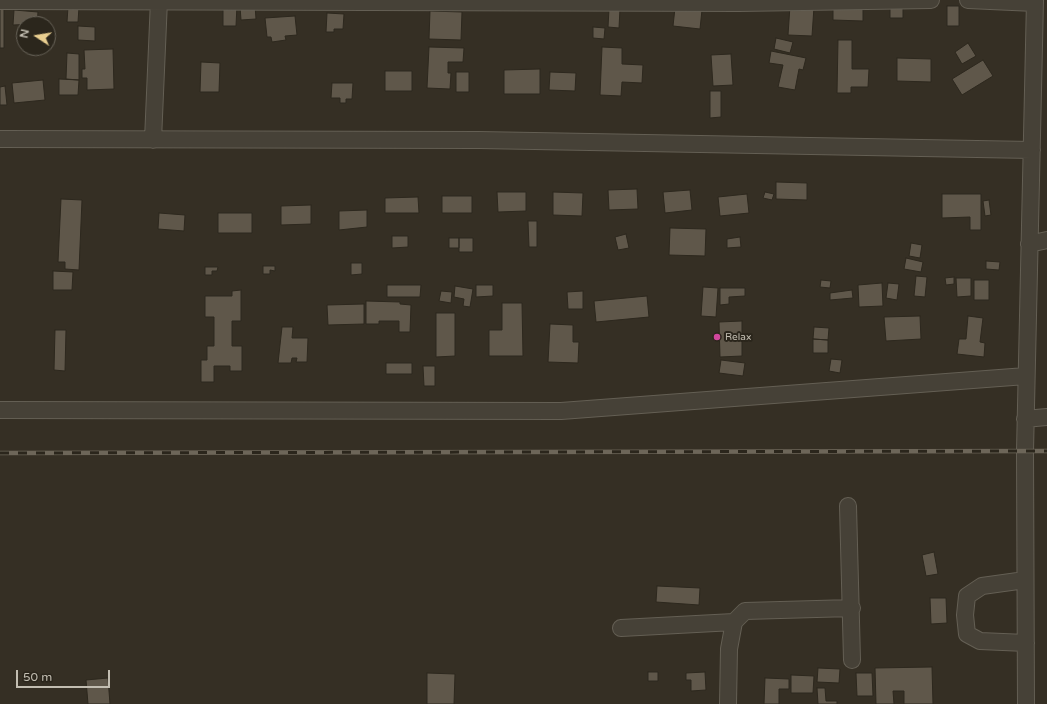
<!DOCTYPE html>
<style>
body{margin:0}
#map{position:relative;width:1047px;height:704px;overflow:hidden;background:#352f24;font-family:"Varela Round",sans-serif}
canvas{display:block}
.north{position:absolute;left:16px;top:16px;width:40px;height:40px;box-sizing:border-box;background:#2b261c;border:1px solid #676258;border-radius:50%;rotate:282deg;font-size:11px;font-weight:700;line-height:16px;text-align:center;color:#c2bdb1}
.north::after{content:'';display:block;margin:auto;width:14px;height:18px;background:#e9ce90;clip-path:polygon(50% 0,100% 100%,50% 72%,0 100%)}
.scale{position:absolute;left:16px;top:670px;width:94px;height:18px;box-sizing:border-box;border:2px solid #c2bdb1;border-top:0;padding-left:5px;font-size:12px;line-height:14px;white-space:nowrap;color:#c2bdb1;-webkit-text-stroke:3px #2b261c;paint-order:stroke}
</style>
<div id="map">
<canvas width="1047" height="704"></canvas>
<div class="north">N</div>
<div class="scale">50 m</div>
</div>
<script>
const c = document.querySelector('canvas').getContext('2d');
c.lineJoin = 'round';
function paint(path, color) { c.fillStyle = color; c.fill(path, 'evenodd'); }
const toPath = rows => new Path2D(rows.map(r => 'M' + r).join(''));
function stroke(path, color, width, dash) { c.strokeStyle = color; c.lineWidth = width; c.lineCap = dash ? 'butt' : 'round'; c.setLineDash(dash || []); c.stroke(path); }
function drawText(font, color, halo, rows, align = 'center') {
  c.font = font + ' "Varela Round",sans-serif'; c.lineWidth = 4; c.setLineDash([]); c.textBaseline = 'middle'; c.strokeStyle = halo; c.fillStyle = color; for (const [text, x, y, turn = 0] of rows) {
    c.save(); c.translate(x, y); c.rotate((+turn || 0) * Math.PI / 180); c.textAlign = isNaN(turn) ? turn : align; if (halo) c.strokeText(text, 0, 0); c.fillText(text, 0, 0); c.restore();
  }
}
const building = toPath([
 [223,5,237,5,236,26,223,26,223,5],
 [255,5,256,19,241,20,240,6,255,5],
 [890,5,903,5,903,18,890,18,890,5],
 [0,6,4,6,4,48,0,48,0,6],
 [790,6,814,7,812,36,788,35,790,6],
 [947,6,959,6,959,26,947,26,947,6],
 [68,7,79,7,78,22,67,22,68,7],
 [833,7,863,7,863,21,833,20,833,7],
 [675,8,702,10,700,29,673,26,675,8],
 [609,9,620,9,619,28,608,27,609,9],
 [14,10,38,12,37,24,13,25,14,10],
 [430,11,462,12,461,40,429,39,430,11],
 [327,13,344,14,343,29,334,29,334,32,326,32,327,13],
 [295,16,297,35,285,36,286,40,272,42,271,37,267,37,265,18,295,16],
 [78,26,95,27,95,41,78,40,78,26],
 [593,27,605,28,604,39,593,38,593,27],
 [776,38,793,42,790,53,774,49,776,38],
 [838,40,852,40,852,69,869,69,868,87,851,87,851,93,837,93,838,40],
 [968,43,976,56,962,64,955,52,968,43],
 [429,47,464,48,463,62,448,62,448,73,451,73,450,89,427,88,429,47],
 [602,47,622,48,622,64,643,65,642,83,622,82,621,96,600,95,602,47],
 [113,49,114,89,87,90,87,78,82,78,82,69,85,69,84,50,113,49],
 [771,51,806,58,803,70,799,69,795,90,778,87,783,65,769,63,771,51],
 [67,53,79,54,79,80,66,79,67,53],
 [731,54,733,85,713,86,711,55,731,54],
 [897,58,931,59,931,82,897,81,897,58],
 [983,60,993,76,962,95,952,79,983,60],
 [201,62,220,63,219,92,200,92,201,62],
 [540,69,540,94,504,94,504,70,540,69],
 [385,71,412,71,412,91,385,91,385,71],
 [456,72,469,72,469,92,456,92,456,72],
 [550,72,576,73,575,91,549,90,550,72],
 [59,79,79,80,78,95,59,95,59,79],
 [43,80,45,100,14,103,12,83,43,80],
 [332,83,353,83,352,99,346,99,346,103,340,103,340,98,331,98,332,83],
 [5,86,7,105,0,105,0,87,5,86],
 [710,91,721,91,721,117,710,118,710,91],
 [776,182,807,183,807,200,776,199,776,182],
 [637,189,638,209,609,210,608,190,637,189],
 [690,190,692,210,665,213,663,192,690,190],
 [497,192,526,192,526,211,498,212,497,192],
 [553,192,583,193,582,216,553,215,553,192],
 [765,192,774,194,772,200,763,198,765,192],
 [747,194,749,213,720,216,718,197,747,194],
 [942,194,981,194,981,230,970,230,970,217,942,218,942,194],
 [442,196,472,196,472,213,442,213,442,196],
 [418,197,419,213,385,213,385,198,418,197],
 [61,199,82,200,79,270,65,269,65,262,58,262,61,199],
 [989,200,991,215,985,216,983,201,989,200],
 [311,205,311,224,281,225,281,206,311,205],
 [367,210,367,227,339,230,339,211,367,210],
 [159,213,185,215,184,231,158,229,159,213],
 [218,213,252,213,252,233,218,233,218,213],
 [528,221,537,221,537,247,529,247,528,221],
 [670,228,706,229,705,256,669,255,670,228],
 [626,234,629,248,618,250,615,237,626,234],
 [392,236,408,236,408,247,392,248,392,236],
 [740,237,741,247,727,248,727,239,740,237],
 [449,238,459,238,459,248,449,248,449,238],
 [459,238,473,238,473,252,459,252,459,238],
 [911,243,922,245,920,258,909,256,911,243],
 [906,258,923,262,921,272,904,269,906,258],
 [986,261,1000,262,999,270,986,269,986,261],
 [351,263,362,263,362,274,351,275,351,263],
 [263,266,275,266,275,271,270,270,270,274,263,274,263,266],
 [205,267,218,267,217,271,212,271,212,275,205,275,205,267],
 [53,271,73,272,72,290,53,290,53,271],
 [916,276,927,277,925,297,914,296,916,276],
 [954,277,954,284,946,285,945,278,954,277],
 [956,278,971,278,971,296,957,297,956,278],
 [821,280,831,281,830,288,820,287,821,280],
 [974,280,989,280,989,300,974,300,974,280],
 [882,283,883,306,859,307,858,285,882,283],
 [888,283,899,284,897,300,886,298,888,283],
 [387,285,421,285,420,297,387,297,387,285],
 [476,285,493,285,493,296,476,297,476,285],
 [455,286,473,289,470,307,463,306,464,299,454,297,455,286],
 [703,287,718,288,716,317,701,316,703,287],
 [720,288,745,288,745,296,729,297,729,304,720,305,720,288],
 [241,290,241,321,232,321,232,346,242,346,242,371,230,371,230,366,214,366,214,382,201,382,201,360,207,360,207,346,214,346,214,317,205,317,205,296,232,296,232,291,241,290],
 [852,290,853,298,830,300,830,293,852,290],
 [441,291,452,292,451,303,439,301,441,291],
 [583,291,583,309,568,309,567,292,583,291],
 [647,296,649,317,596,322,594,301,647,296],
 [366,301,400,302,400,304,411,305,410,332,399,332,399,321,379,321,379,324,366,324,366,301],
 [502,303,522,303,523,356,489,356,489,330,502,330,502,303],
 [364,304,364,324,328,325,327,305,364,304],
 [436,313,455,313,455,356,436,357,436,313],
 [920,316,921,339,886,341,884,317,920,316],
 [968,316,983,318,980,342,985,343,984,357,957,354,959,339,966,339,968,316],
 [742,321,742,356,720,357,719,322,742,321],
 [550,324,573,325,573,342,579,342,578,363,548,362,550,324],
 [282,327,293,327,292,338,308,338,307,362,296,362,297,358,292,358,291,363,278,363,282,327],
 [814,327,829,328,828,340,813,339,814,327],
 [55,330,66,330,65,371,54,370,55,330],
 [813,339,828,340,828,353,813,353,813,339],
 [831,359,842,360,840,373,829,371,831,359],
 [721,360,745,363,743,376,719,373,721,360],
 [386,363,412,363,412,374,386,374,386,363],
 [423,366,435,366,435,386,424,386,423,366],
 [934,552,938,574,926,576,922,555,934,552],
 [657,586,700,588,699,605,656,602,657,586],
 [930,598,946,598,947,623,931,624,930,598],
 [932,667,933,704,904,704,904,691,893,691,894,704,876,704,875,668,932,667],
 [818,668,840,669,839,683,817,682,818,668],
 [648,672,658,672,658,681,648,681,648,672],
 [705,672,706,690,691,691,691,680,686,680,686,673,705,672],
 [427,673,455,674,454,704,427,704,427,673],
 [856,673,872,673,873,696,857,696,856,673],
 [791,675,814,676,813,693,791,693,791,675],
 [108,678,110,704,88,704,86,680,108,678],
 [765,678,789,679,789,689,779,689,779,704,764,704,765,678],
 [817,688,825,688,826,701,837,701,837,704,818,704,817,688]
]);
const minor = toPath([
 [968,0,1035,3],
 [0,1,739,3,931,0],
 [0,139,479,140,1032,150],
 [153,140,159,0],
 [1029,244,1047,240],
 [0,410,561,411,1026,376],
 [1025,419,1047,417],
 [848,506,852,660],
 [1025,580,982,586,967,596,965,615,967,634,980,641,1026,643],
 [621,628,734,622],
 [728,704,729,649,734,622,745,611,852,608],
 [1026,704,1025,451,1035,0]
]);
const rail = toPath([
 [0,453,1047,451]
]);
const markers = [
 [717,337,4,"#d1479c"]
];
const poiNames = [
 ["Relax",725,337]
];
paint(building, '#5f574a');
stroke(building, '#2d281e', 1);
stroke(minor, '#645f54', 18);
stroke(minor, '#464137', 16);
stroke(rail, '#6d6659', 4.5);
stroke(rail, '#2b261c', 3, [9]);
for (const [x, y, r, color] of markers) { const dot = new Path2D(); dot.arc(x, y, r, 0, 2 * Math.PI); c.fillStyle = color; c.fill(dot); stroke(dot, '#2b261c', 1.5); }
drawText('10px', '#c2bdb1', '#2b261c', poiNames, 'left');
</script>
